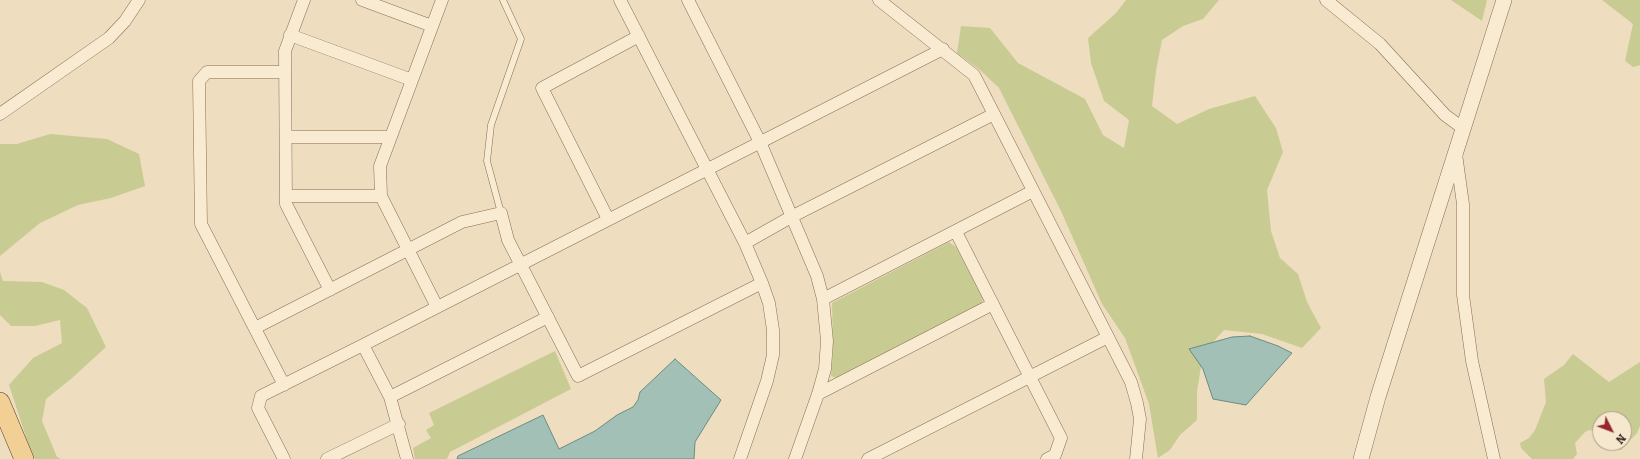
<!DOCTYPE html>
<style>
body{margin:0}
#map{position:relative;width:1640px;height:459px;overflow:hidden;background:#eeddbf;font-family:Bitter,serif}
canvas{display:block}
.north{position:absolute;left:1592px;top:411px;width:40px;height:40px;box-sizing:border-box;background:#f5e8ce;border:1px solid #a99b87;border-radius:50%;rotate:132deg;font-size:11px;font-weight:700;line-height:16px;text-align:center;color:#36271c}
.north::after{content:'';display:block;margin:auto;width:14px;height:18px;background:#96272e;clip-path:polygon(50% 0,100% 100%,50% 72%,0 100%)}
</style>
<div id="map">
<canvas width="1640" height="459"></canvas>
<div class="north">N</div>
</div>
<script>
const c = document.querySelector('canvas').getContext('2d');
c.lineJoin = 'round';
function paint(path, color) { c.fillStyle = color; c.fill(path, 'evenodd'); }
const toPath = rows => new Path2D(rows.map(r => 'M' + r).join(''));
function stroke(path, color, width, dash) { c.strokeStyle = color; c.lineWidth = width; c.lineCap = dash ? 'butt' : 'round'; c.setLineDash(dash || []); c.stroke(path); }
const green = toPath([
 [1126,0,1219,0,1203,19,1183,26,1162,40,1156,71,1152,106,1177,124,1209,109,1255,96,1276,128,1283,152,1267,190,1271,231,1280,258,1298,274,1307,302,1321,328,1302,348,1262,334,1224,330,1207,349,1201,367,1197,391,1197,420,1180,435,1170,450,1158,458,1149,404,1125,338,1102,304,1061,211,999,88,980,70,957,53,961,26,990,28,1018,63,1085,99,1103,135,1124,148,1129,120,1104,101,1091,63,1088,38,1116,13],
 [1451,0,1487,0,1482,21],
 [1602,0,1640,0,1640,65,1633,67,1625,61,1633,24],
 [50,134,107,139,139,154,145,186,111,198,78,205,40,223,0,256,0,144,17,144],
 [949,242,956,247,983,298,982,303,836,378,831,376,833,352,832,303],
 [0,272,3,281,42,282,64,290,87,308,106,347,71,379,46,399,42,421,57,457,61,459,35,459,28,443,9,385,33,358,62,343,60,320,35,326,11,326,0,315],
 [555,351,571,389,450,452,447,459,415,459,413,448,431,438,426,430,434,425,429,413],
 [1573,354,1609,382,1640,362,1640,426,1637,433,1621,450,1608,448,1605,443,1624,443,1624,419,1600,419,1600,435,1598,432,1589,430,1585,432,1575,443,1577,454,1573,459,1532,459,1521,448,1520,443,1529,438,1535,430,1546,402,1544,379,1564,365]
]);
const water = toPath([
 [1250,336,1278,346,1292,353,1246,405,1213,399,1203,369,1189,349,1232,337,1250,336],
 [675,359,721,400,695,442,694,459,457,459,458,456,543,415,559,449,595,431,617,415,633,407,638,400,640,392,675,359]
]);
const service = toPath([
 [501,213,487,161,491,125,521,39,503,0]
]);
const minor = toPath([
 [304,0,285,51,286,204,330,290],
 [362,0,432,26],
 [620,0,745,243,762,283,769,303,773,330,773,355,767,381,740,459],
 [688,0,760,142,817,276,823,299,827,341,825,369,818,394,795,459],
 [879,0,974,75,1131,382,1137,403,1140,419,1136,459],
 [1326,0,1380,44,1445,115,1464,129],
 [290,35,412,80],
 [0,114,109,38,125,21,139,0],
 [286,137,390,137],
 [1456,154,1463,204,1463,295,1472,361,1494,459],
 [286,196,381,196],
 [608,219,542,88,639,36],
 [956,232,1061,438,1055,455,1047,459],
 [745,243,791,217,994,114],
 [823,299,1033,191],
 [437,307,381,196,380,166,442,0],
 [255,328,462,222,501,213,508,240,578,376,762,283],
 [284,385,201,224,199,81,207,72,285,72],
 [818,394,993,304],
 [390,397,548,317],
 [284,459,258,408,261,396,363,345],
 [327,459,399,424],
 [407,459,390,397,363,345,943,49],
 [868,459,1108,337]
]);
const tertiary = toPath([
 [1361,459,1378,397,1504,0]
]);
const primary = toPath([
 [0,402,24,459]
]);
paint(green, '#c8cc93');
paint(water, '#a2c0b5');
stroke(water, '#698d82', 1);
stroke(service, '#876e57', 7);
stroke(minor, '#876e57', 13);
stroke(tertiary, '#876e57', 16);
stroke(primary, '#543c2c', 20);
stroke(service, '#f9ebd2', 6);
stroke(minor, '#f9ebd2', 12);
stroke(tertiary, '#f9ebd2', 15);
stroke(primary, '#f2d095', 19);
</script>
